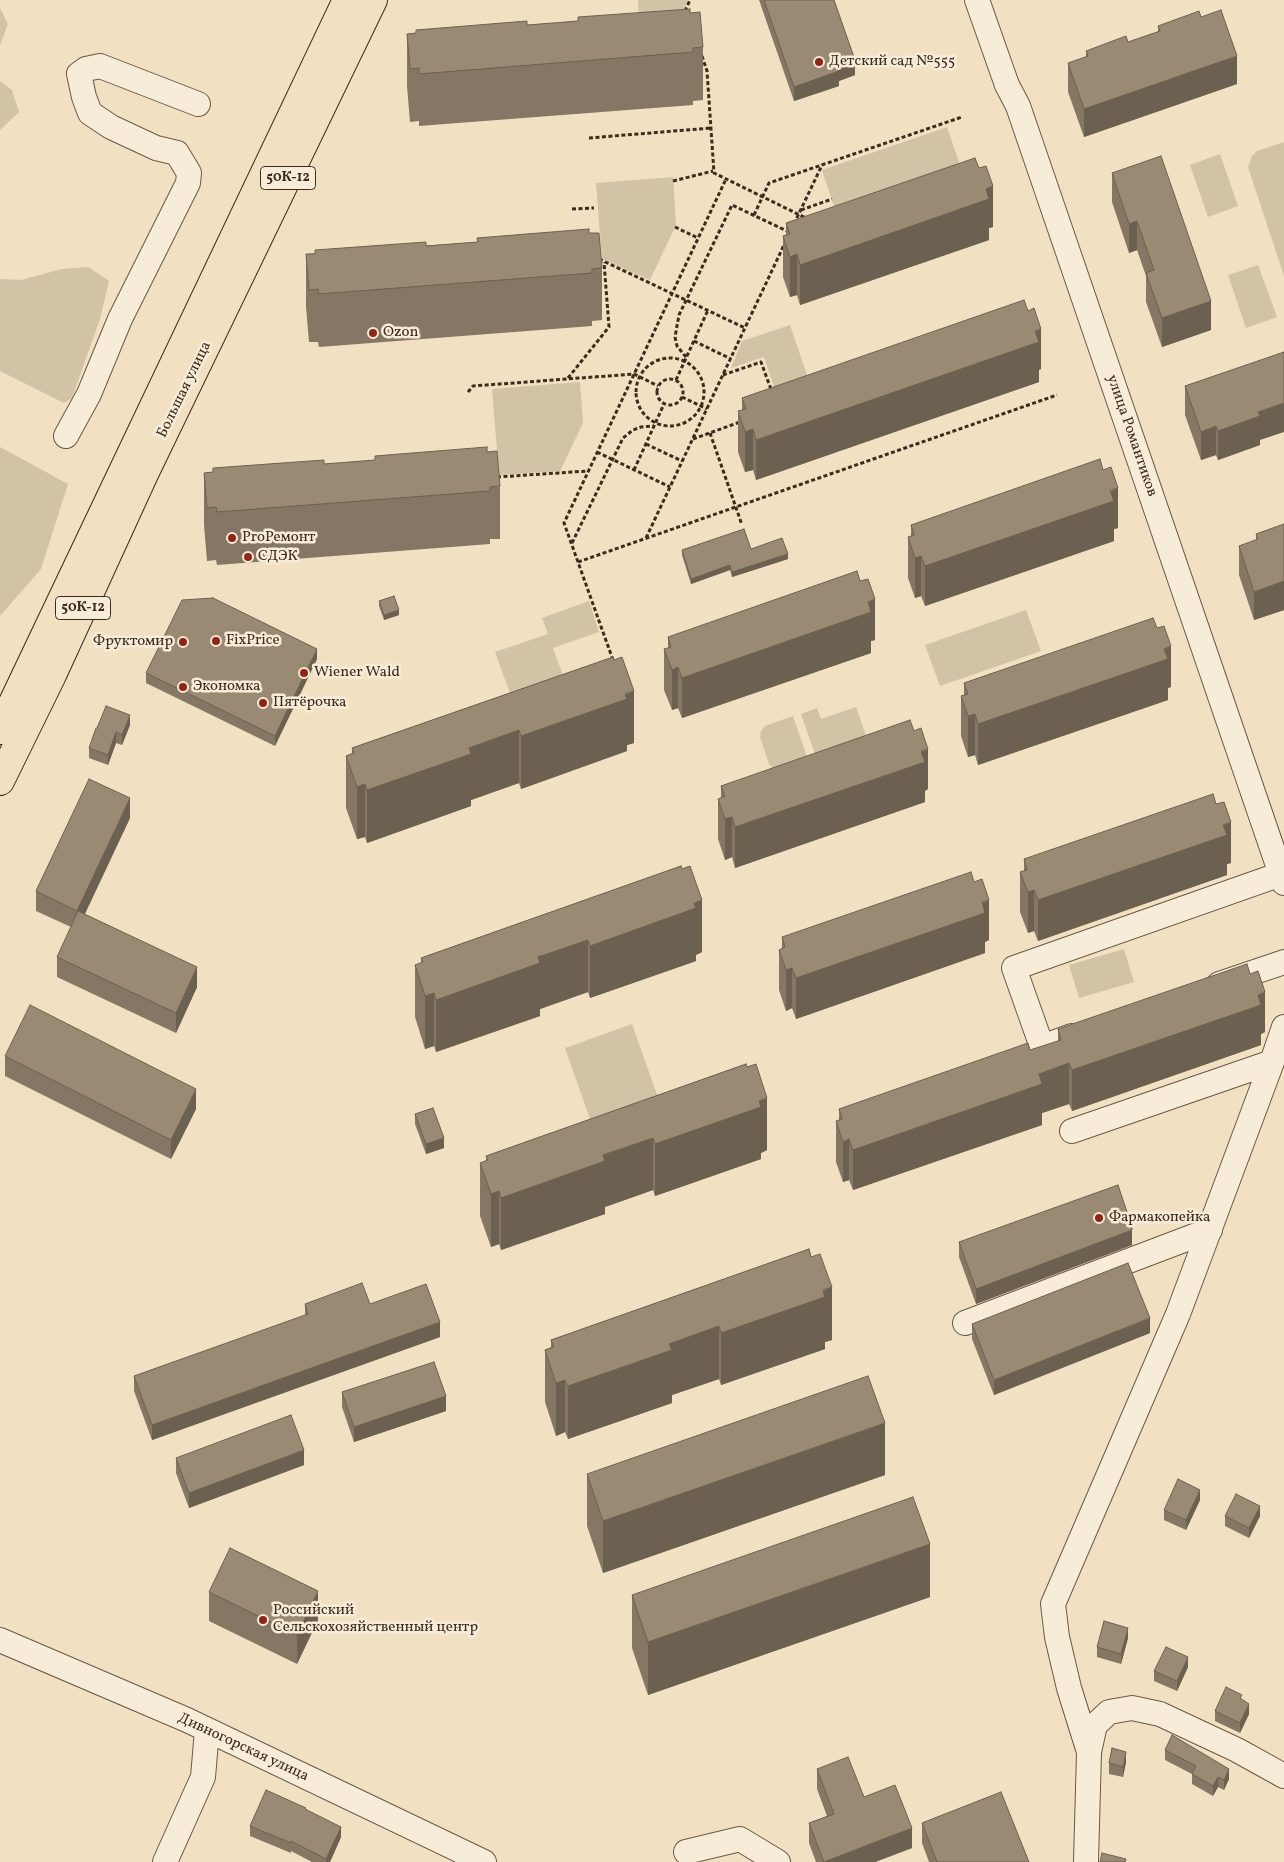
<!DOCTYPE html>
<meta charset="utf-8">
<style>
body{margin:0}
canvas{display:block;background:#f1e1c2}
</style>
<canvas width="1284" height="1862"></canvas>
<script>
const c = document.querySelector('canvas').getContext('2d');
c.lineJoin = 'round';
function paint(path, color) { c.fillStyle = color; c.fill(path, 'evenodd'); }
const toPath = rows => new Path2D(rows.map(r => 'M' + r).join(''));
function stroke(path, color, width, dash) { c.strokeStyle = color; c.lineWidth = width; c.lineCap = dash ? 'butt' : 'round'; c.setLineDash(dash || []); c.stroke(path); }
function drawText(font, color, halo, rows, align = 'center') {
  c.font = font + ' Vollkorn,serif'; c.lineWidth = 5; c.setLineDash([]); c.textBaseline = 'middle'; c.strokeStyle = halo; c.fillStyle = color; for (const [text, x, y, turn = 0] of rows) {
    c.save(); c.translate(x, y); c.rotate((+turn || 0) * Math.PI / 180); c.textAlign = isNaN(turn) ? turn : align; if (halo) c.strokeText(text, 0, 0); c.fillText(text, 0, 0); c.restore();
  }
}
const green = toPath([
 [638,0,688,0,683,11,639,14],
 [0,8,8,24,0,45],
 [0,81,12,90,19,112,0,130],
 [947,127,961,168,836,212,822,170],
 [1284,142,1284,276,1248,167,1252,156,1257,151],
 [1220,154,1238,206,1208,217,1190,165],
 [673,177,676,225,650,280,602,259,596,183],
 [1258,265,1277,317,1246,328,1228,275],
 [88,267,109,281,100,319,72,398,64,403,0,371,0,279,21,280,62,269],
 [790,325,809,381,776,393,764,357,731,368,742,341],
 [580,382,583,423,560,471,499,475,492,389],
 [0,447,68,484,41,569,0,616],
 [589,601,599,632,553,648,564,678,511,696,495,652,548,634,542,618],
 [1026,610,1041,651,940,686,925,645],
 [856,707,868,741,816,757,801,714,817,708,821,719],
 [793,716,808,760,774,769,769,764,760,737,761,731,765,726],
 [1124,949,1134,982,1079,998,1069,965],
 [632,1024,662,1109,595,1133,565,1048]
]);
const path = toPath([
 [685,11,690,0],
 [702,56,707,71,714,173,808,219],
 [589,138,711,128],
 [673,181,713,171],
 [572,209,594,208],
 [801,210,832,199],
 [754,215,769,183,962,117],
 [794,224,822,165],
 [675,227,698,238],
 [599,259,745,328],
 [694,341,731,359],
 [686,357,677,346,675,337,679,315,732,205,789,232],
 '636 392a34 34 0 1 1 68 0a34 34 0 1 1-68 0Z',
 [723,375,761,362,772,392],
 [568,378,609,327,604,262],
 '657 392a13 13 0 1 1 26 0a13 13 0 1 1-26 0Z',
 [676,380,708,310],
 [468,392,473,386,634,374,658,386],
 [682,397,707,409],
 [710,433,742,525],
 [693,439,740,422],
 [646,444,682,461],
 [597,452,670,487],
 [634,470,664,404],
 [497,477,588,471],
 [646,538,784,245],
 [572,543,623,438,633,430,641,427,654,426],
 [578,562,1057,395],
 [613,660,564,523,726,179]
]);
const minor = toPath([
 [977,0,1007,85,1018,106,1284,883],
 [66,436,89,394,120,319,188,183,189,173,177,153,156,148,111,127,90,113,84,97,79,74,86,69,100,66,198,104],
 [1219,984,1284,962],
 [1072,1036,1042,1047,1014,968,1281,874],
 [1072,1131,1272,1062,1284,1027],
 [965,1323,1210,1230],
 [0,1640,187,1720,484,1862],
 [1089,1752,1069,1688,1057,1637,1053,1604,1178,1314,1272,1062],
 [686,1852,740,1839,778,1862],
 [165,1862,203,1777,207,1730],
 [1086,1862,1089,1752,1095,1725,1109,1712,1132,1708,1160,1714,1237,1750,1284,1776]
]);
const major = toPath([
 [0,730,347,0],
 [0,781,52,675,144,474,373,0]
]);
const wall = toPath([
 [759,0,834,0,855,75,839,81,839,86,794,101],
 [690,13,703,47,703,100,693,101,693,105,419,126,419,121,410,122,407,86,407,34,416,33,416,30,527,25],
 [1201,17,1237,84,1084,137,1068,92,1068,63,1086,57,1086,51,1128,42,1158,32,1158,26],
 [1112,173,1211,330,1162,347,1146,302,1146,276,1137,250,1129,253,1112,202],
 [786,223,993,227,989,228,989,240,800,305,797,295,790,297,783,277,783,236,786,235],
 [589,233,602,268,602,320,592,321,592,326,319,347,318,342,309,342,306,307,306,254,477,242,477,238],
 [1041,369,1039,370,1039,382,756,480,753,470,745,472,738,452,738,411,742,410,742,398],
 [1185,386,1260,440,1260,445,1218,460,1216,455,1201,460,1185,415],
 [487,452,500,486,500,539,490,539,490,544,217,565,216,560,207,561,204,525,204,473],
 [1284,524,1284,610,1254,620,1239,575,1239,546,1256,540,1256,534],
 [911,525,1118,528,1114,529,1114,541,925,606,921,596,915,598,908,578,908,537,911,536],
 [751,549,788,559,732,577,730,570,691,584,682,555,682,550],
 [379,601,399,615,384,620,379,606],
 [668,637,875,640,871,641,871,653,682,718,678,708,672,710,664,690,664,649,668,648],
 [613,657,634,743,627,745,627,751,521,789,519,783,471,800,471,806,367,843,365,837,357,839,346,808,346,756,352,753,352,748],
 [317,659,275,746,146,683,146,673],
 [964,683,1171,687,1168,688,1168,700,978,765,975,755,968,757,961,736,961,696,964,695],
 [130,725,122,745,116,743,108,765,89,758,89,748,97,728],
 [721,786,928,789,925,791,925,802,735,868,732,857,725,860,718,839,718,799,721,798],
 [130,818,85,914,197,987,176,1033,57,977,57,957,71,927,36,911,36,891],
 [1024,859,1231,863,1227,864,1227,875,1038,941,1034,931,1028,933,1020,912,1020,872,1024,871],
 [681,866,702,952,696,955,696,961,590,998,588,992,540,1009,540,1016,436,1052,434,1046,425,1049,415,1017,415,965,421,963,421,958],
 [782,937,989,940,985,942,985,953,796,1019,792,1008,786,1011,779,990,779,950,782,949],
 [1058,1029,1265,1032,1261,1034,1261,1045,1072,1111,1069,1104,1042,1113,1042,1125,853,1190,849,1180,843,1182,836,1162,836,1121,839,1120,839,1109,1030,1050,1058,1041],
 [5,1056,196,1109,171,1159,5,1076],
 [746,1064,767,1150,761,1153,761,1159,655,1196,653,1190,605,1207,605,1214,501,1250,499,1244,491,1247,480,1216,480,1163,486,1161,486,1156],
 [415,1114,444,1148,426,1154,415,1124],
 [1132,1230,1132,1245,976,1304,959,1257,959,1242],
 [809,1249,832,1340,825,1342,825,1349,721,1385,719,1379,672,1395,672,1403,568,1439,565,1432,556,1436,545,1402,545,1350,551,1347,551,1340],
 [305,1304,370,1304,440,1337,152,1440,134,1391,134,1376,305,1316],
 [972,1324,1150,1333,994,1395,972,1339],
 [342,1392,446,1411,354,1442,342,1407],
 [176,1458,304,1465,189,1508,176,1473],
 [587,1474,885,1475,603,1573,587,1526],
 [1200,1500,1186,1530,1164,1520,1164,1510],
 [1225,1516,1260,1516,1249,1538,1225,1526],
 [209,1592,318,1620,297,1664,209,1621],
 [632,1595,930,1597,648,1695,632,1648],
 [1128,1638,1121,1664,1097,1657,1097,1647],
 [1188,1667,1177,1691,1154,1681,1154,1671],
 [1215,1711,1249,1714,1240,1733,1215,1721],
 [1165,1750,1229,1779,1224,1790,1218,1787,1213,1796,1192,1784,1192,1774,1165,1760],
 [1126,1762,1123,1777,1109,1774,1109,1763],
 [817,1769,864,1797,912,1848,875,1862,816,1862,809,1843,809,1823,827,1816,817,1789],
 [306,1810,341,1837,330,1862,312,1862,291,1851,291,1853,250,1836,250,1826],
 [922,1823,1029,1862,929,1862,922,1843]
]);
const shadedWall = toPath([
 [1237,56,1237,84,1084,137,1084,109],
 [855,60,855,75,839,81,839,86,794,101,794,87,838,66],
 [993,186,993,227,989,228,989,240,800,305,800,265],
 [1137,221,1137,250,1129,253,1129,224],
 [797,254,797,295,790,297,790,257],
 [1211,301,1211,330,1162,347,1162,318],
 [1041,329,1041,369,1039,370,1039,382,756,480,756,440],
 [1284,403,1284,432,1260,440,1260,445,1218,460,1218,431,1258,412],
 [1216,426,1216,455,1201,460,1201,432],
 [753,429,753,470,745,472,745,432],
 [1118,488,1118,528,1114,529,1114,541,925,606,925,566],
 [788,554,788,559,732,577,732,572],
 [921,556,921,596,915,598,915,558],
 [730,565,730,570,691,584,691,579],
 [1284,581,1284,610,1254,620,1254,592],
 [875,599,875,640,871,641,871,653,682,718,682,678],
 [399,610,399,615,384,620,384,615],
 [1171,646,1171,687,1168,688,1168,700,978,765,978,724],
 [317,649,317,659,275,746,275,736],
 [678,667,678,708,672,710,672,670],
 [634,691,634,743,627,745,627,751,521,789,521,736],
 [975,714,975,755,968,757,968,716],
 [130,715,130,725,122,745,122,735],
 [519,730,519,783,471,800,471,806,367,843,367,790,469,748],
 [116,732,116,743,108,765,108,755],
 [928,749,928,789,925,791,925,802,735,868,735,827],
 [365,784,365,837,357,839,357,787],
 [130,798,130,818,77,930,77,911],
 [732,817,732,857,725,860,725,819],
 [1231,822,1231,863,1227,864,1227,875,1038,941,1038,900],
 [1034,890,1034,931,1028,933,1028,892],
 [702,900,702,952,696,955,696,961,590,998,590,946],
 [989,900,989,940,985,942,985,953,796,1019,796,978],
 [588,940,588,992,540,1009,540,1016,436,1052,436,1000,538,957],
 [197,967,197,987,176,1033,176,1013],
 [792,968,792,1008,786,1011,786,970],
 [1265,992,1265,1032,1261,1034,1261,1045,1072,1111,1072,1070],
 [434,993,434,1046,425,1049,425,996],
 [1069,1063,1069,1104,1042,1113,1042,1125,853,1190,853,1150,1039,1074],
 [196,1089,196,1109,171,1159,171,1140],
 [767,1098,767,1150,761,1153,761,1159,655,1196,655,1144],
 [444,1138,444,1148,426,1154,426,1144],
 [653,1138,653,1190,605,1207,605,1214,501,1250,501,1198,603,1155],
 [849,1139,849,1180,843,1182,843,1142],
 [499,1191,499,1244,491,1247,491,1194],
 [1132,1230,1132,1245,976,1304,976,1289],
 [832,1287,832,1340,825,1342,825,1349,721,1385,721,1333],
 [1150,1318,1150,1333,994,1395,994,1380],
 [440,1322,440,1337,152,1440,152,1425],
 [719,1326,719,1379,672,1395,672,1403,568,1439,568,1386,669,1344],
 [565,1380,565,1432,556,1436,556,1383],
 [446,1396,446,1411,354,1442,354,1427],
 [885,1423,885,1475,603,1573,603,1521],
 [304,1450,304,1465,189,1508,189,1493],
 [1200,1490,1200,1500,1186,1530,1186,1520],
 [1260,1506,1260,1516,1249,1538,1249,1528],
 [930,1544,930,1597,648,1695,648,1642],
 [318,1591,318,1620,297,1664,297,1635],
 [1128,1628,1128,1638,1121,1664,1121,1654],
 [1188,1657,1188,1667,1177,1691,1177,1681],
 [1249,1704,1249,1714,1240,1733,1240,1723],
 [1126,1752,1126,1762,1123,1777,1123,1767],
 [1229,1769,1229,1779,1224,1790,1224,1780],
 [1218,1777,1218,1787,1213,1796,1213,1786],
 [341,1827,341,1837,330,1862,326,1862,326,1859],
 [912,1828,912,1848,875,1862,824,1862]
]);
const building = toPath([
 [764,0,834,0,855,60,838,66,839,71,794,87,764,0],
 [690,9,690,13,700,12,703,47,693,48,693,52,419,74,419,68,410,69,407,34,416,33,416,30,527,21,527,25,578,21,578,17,690,9],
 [1221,10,1237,56,1084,109,1068,63,1088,56,1086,51,1126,36,1128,42,1160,31,1158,26,1199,11,1201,17,1221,10],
 [1161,156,1211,301,1162,318,1146,273,1154,270,1137,221,1129,224,1112,173,1161,156],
 [975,158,979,168,986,166,993,186,986,189,989,199,800,265,797,254,790,257,783,236,790,234,786,223,975,158],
 [589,229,589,233,599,233,602,268,592,269,592,273,319,294,318,289,309,290,306,254,315,254,315,250,426,242,426,246,478,242,477,238,589,229],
 [1024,300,1028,311,1034,308,1041,329,1035,331,1039,342,756,440,753,429,745,432,738,411,746,409,742,398,1024,300],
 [1284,352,1284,403,1258,412,1260,416,1218,431,1216,426,1201,432,1185,386,1284,352],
 [487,447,487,452,497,451,500,486,490,487,490,491,217,512,216,507,207,508,204,473,213,472,213,468,324,460,324,464,375,460,375,456,487,447],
 [1100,459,1103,470,1111,467,1118,488,1110,490,1114,501,925,566,921,556,915,558,908,537,914,535,911,525,1100,459],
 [1284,524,1284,581,1254,592,1239,546,1258,539,1256,534,1284,524],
 [744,529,751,549,782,538,788,554,732,572,730,565,691,579,682,550,744,529],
 [857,571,860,581,868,579,875,599,868,602,871,612,682,678,678,667,672,670,664,649,671,647,668,637,857,571],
 [394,596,399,610,384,615,379,601,394,596],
 [213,598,317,649,275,736,146,673,182,600,213,598],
 [1153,618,1157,628,1164,626,1171,646,1164,649,1168,659,978,724,975,714,968,716,961,696,968,694,964,683,1153,618],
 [613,657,614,660,622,657,634,691,625,694,627,699,521,736,519,730,469,748,471,754,367,790,365,784,357,787,346,756,354,753,352,748,613,657],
 [106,706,130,715,122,735,116,732,108,755,89,748,96,728,97,728,106,706],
 [910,720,914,731,921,728,928,749,921,751,925,762,735,827,732,817,725,819,718,799,725,796,721,786,910,720],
 [89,779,130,798,77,911,36,891,89,779],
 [1213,794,1216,804,1224,802,1231,822,1223,825,1227,835,1038,900,1034,890,1028,892,1020,872,1027,870,1024,859,1213,794],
 [681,866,682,869,690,866,702,900,694,903,696,908,590,946,588,940,538,957,540,963,436,1000,434,993,425,996,415,965,423,962,421,958,681,866],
 [971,872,974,882,982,879,989,900,982,902,985,913,796,978,792,968,786,970,779,950,785,947,782,937,971,872],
 [78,911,197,967,176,1013,57,957,78,911],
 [1247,964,1250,974,1258,971,1265,992,1258,995,1261,1005,1072,1070,1069,1063,1039,1074,1042,1084,853,1150,849,1139,843,1142,836,1121,842,1119,839,1109,1028,1043,1030,1050,1061,1040,1058,1029,1247,964],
 [30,1005,196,1089,171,1140,5,1056,30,1005],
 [746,1064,747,1067,756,1064,767,1098,759,1101,761,1107,655,1144,653,1138,603,1155,605,1161,501,1198,499,1191,491,1194,480,1163,488,1160,486,1156,746,1064],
 [433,1108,444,1138,426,1144,415,1114,433,1108],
 [1118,1185,1132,1227,1132,1230,976,1289,959,1242,1118,1185],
 [809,1249,811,1257,820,1254,832,1287,823,1290,825,1297,721,1333,719,1326,669,1344,672,1350,568,1386,565,1380,556,1383,545,1350,554,1347,551,1340,809,1249],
 [1128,1263,1150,1318,994,1380,972,1324,1128,1263],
 [362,1283,370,1304,426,1284,440,1322,152,1425,134,1376,308,1314,305,1304,362,1283],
 [434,1362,446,1396,354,1427,342,1392,434,1362],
 [868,1376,885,1423,603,1521,587,1474,868,1376],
 [291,1415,304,1450,189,1493,176,1458,291,1415],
 [1178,1479,1200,1490,1186,1520,1164,1510,1178,1479],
 [1236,1494,1260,1506,1249,1528,1225,1516,1236,1494],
 [913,1497,930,1544,648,1642,632,1595,913,1497],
 [230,1548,318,1591,297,1635,209,1592,230,1548],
 [1104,1621,1128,1628,1121,1654,1097,1647,1104,1621],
 [1166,1647,1188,1657,1177,1681,1154,1671,1166,1647],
 [1226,1687,1242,1695,1240,1698,1249,1704,1240,1723,1215,1711,1226,1687],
 [1172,1735,1229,1769,1224,1780,1218,1777,1213,1786,1192,1774,1196,1766,1165,1750,1172,1735],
 [1112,1748,1126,1752,1123,1767,1109,1763,1112,1748],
 [848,1757,864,1797,895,1785,912,1828,824,1862,809,1823,834,1814,817,1769,848,1757],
 [266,1790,306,1808,305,1809,341,1827,326,1859,291,1841,291,1843,250,1826,266,1790],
 [1001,1792,1029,1862,937,1862,922,1823,1001,1792],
 [1102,1853,1126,1859,1125,1862,1100,1862,1102,1853]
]);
const markers = [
 [819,62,5,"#8f2418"],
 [373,333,5,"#8f2418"],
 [232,538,5,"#8f2418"],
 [248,557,5,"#8f2418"],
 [216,641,5,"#8f2418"],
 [183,642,5,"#8f2418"],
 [304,673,5,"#8f2418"],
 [183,687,5,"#8f2418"],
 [263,703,5,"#8f2418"],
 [1099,1218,5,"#8f2418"],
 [263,1620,5,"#8f2418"]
];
const shields = [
 [288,178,55],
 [83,608,55]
];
const shieldNames = [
 ["50К-12",288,178],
 ["50К-12",83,608]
];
const poiNames = [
 ["Детский сад №555",829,62],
 ["Ozon",383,333],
 ["ProРемонт",242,538],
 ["СДЭК",258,557],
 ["FixPrice",226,641],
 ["Фруктомир",173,642,"right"],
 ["Wiener Wald",314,673],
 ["Экономка",193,687],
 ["Пятёрочка",273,703],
 ["Фармакопейка",1109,1218],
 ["Российский",273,1611],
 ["Сельскохозяйственный центр",273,1628]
];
const streetNames = [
 ["Большая улица",185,390,-64],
 ["улица Романтиков",1131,436,71],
 ["Дивногорская улица",243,1748,25]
];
paint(green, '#d2c2a6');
stroke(minor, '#6a5846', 26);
stroke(major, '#3d2b1d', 30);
stroke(path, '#3d2b1d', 3, [4, 2.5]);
stroke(minor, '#f6ecd7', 24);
stroke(major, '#f1e1c2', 28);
paint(wall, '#857763');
paint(shadedWall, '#6c6150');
paint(building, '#9b8a73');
stroke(building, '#6c6150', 1);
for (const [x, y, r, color] of markers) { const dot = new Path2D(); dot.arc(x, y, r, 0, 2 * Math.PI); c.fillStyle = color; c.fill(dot); stroke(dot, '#f6ecd7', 2); }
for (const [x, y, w] of shields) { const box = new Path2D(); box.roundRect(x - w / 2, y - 11.5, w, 23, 4); c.fillStyle = '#f6ecd7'; c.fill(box); stroke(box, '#3d2b1d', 1); }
drawText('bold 14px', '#3d2b1d', null, shieldNames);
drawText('15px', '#3d2b1d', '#f6ecd7', poiNames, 'left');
drawText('15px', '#3d2b1d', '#f6ecd7', streetNames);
</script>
